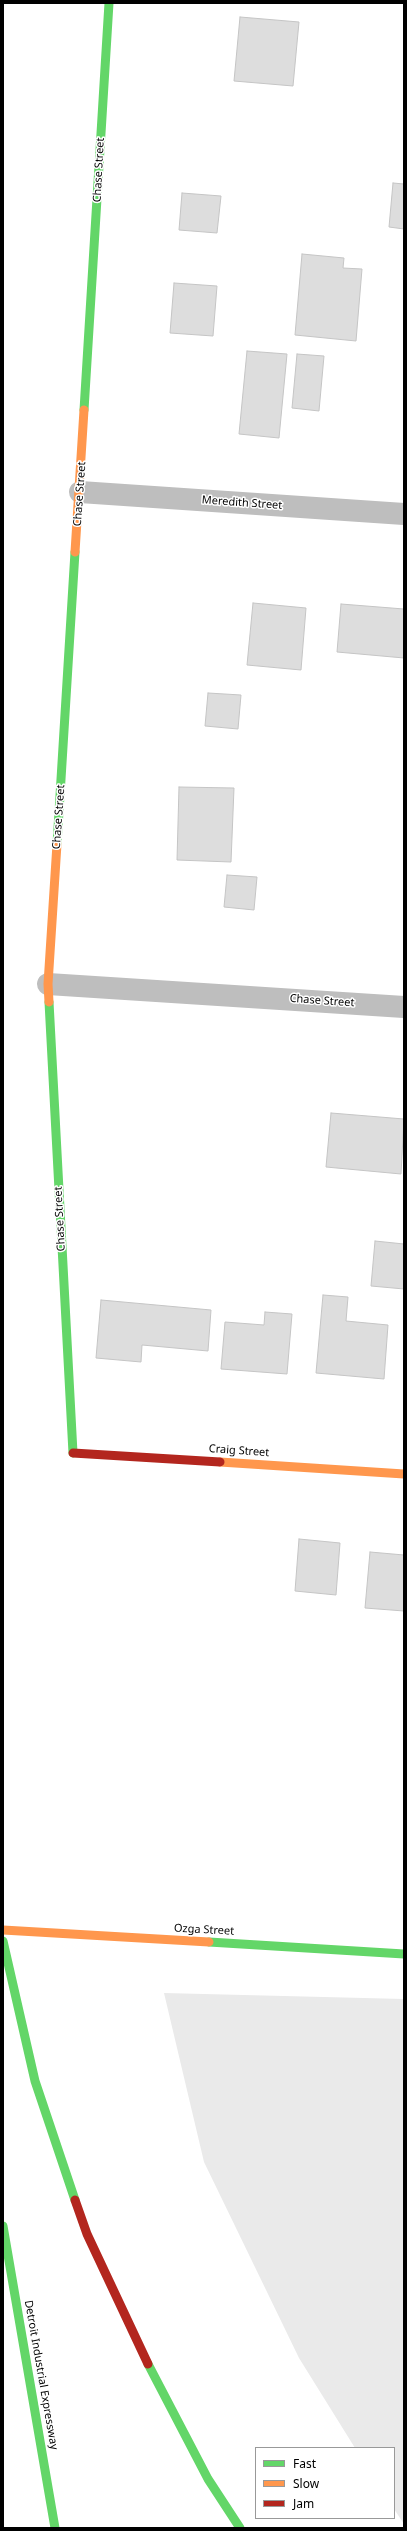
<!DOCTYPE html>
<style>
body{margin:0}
#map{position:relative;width:407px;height:2531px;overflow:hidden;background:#fff;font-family:"Noto Sans",sans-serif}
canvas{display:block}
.frame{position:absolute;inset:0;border:4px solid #000;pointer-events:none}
.legend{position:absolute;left:255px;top:2447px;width:140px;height:72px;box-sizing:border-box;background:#fff;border:1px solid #999;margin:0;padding:5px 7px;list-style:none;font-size:12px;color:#000}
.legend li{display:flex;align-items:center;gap:8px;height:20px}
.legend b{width:20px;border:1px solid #999}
</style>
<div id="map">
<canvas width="407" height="2531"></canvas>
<div class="frame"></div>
<ul class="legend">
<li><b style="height:5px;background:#63d668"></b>Fast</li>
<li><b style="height:5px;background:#ff974d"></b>Slow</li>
<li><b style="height:5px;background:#b3261e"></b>Jam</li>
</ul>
</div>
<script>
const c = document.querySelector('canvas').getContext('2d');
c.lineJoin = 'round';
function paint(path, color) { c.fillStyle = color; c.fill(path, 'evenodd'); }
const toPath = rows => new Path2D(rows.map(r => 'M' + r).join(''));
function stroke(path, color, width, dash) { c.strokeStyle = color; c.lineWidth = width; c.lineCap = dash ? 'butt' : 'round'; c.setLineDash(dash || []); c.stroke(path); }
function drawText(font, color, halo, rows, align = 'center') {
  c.font = font + ' "Noto Sans",sans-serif'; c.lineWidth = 3; c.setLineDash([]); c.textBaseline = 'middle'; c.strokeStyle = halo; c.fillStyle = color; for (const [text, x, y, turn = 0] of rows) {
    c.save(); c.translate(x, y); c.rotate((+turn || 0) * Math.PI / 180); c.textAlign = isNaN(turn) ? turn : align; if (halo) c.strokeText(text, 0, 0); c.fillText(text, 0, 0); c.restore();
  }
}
const green = toPath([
 [164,1993,404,1999,404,2524,394,2509,394,2448,355,2448,299,2358,204,2162]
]);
const building = toPath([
 [240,17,299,22,293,86,234,81,240,17],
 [393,183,404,184,404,229,389,227,393,183],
 [182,193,221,196,217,233,179,230,182,193],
 [302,254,344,258,343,268,362,269,356,341,295,335,302,254],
 [174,283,217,286,213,336,170,333,174,283],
 [247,351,287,354,279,438,239,434,247,351],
 [297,354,324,356,319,411,292,408,297,354],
 [253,603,306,608,301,670,247,665,253,603],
 [341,604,404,609,404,658,337,652,341,604],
 [208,693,241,695,238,729,205,726,208,693],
 [179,787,234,788,231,862,177,860,179,787],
 [227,875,257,877,254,910,224,907,227,875],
 [331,1113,404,1119,401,1174,326,1167,331,1113],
 [375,1241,404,1244,404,1289,371,1286,375,1241],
 [323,1295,348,1297,346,1321,388,1325,384,1379,316,1373,323,1295],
 [101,1300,211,1310,208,1351,142,1345,141,1362,96,1358,101,1300],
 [265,1312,292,1314,287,1374,221,1369,225,1322,264,1325,265,1312],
 [299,1539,340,1543,336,1595,295,1591,299,1539],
 [370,1552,404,1555,404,1611,365,1608,370,1552]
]);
const street = toPath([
 [80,492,404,514],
 [48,984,404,1007]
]);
const fast = toPath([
 [84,410,109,3],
 [57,844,75,552],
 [49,1002,73,1453],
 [3,1941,35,2081,75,2200],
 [209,1942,404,1954],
 [3,2226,55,2528],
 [148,2364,208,2479,240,2528]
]);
const slow = toPath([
 [75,552,84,410],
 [49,1002,48,984,57,844],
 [220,1462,404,1474],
 [3,1930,209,1942]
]);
const jam = toPath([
 [73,1453,220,1462],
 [75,2200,87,2234,148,2364]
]);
const streetNames = [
 ["Chase Street",99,170,-87],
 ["Chase Street",80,494,-86],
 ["Meredith Street",242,503,4],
 ["Chase Street",59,817,-86],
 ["Chase Street",322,1001,4],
 ["Chase Street",60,1219,-93],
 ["Craig Street",239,1451,4],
 ["Ozga Street",204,1930,3],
 ["Detroit Industrial Expressway",41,2375,80]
];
paint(green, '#eaeaea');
paint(building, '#ddd');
stroke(building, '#c5c5c5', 1);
stroke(street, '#bebebe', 22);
stroke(fast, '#63d668', 9);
stroke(slow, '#ff974d', 9);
stroke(jam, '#b3261e', 9);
drawText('11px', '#000', '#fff', streetNames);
</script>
